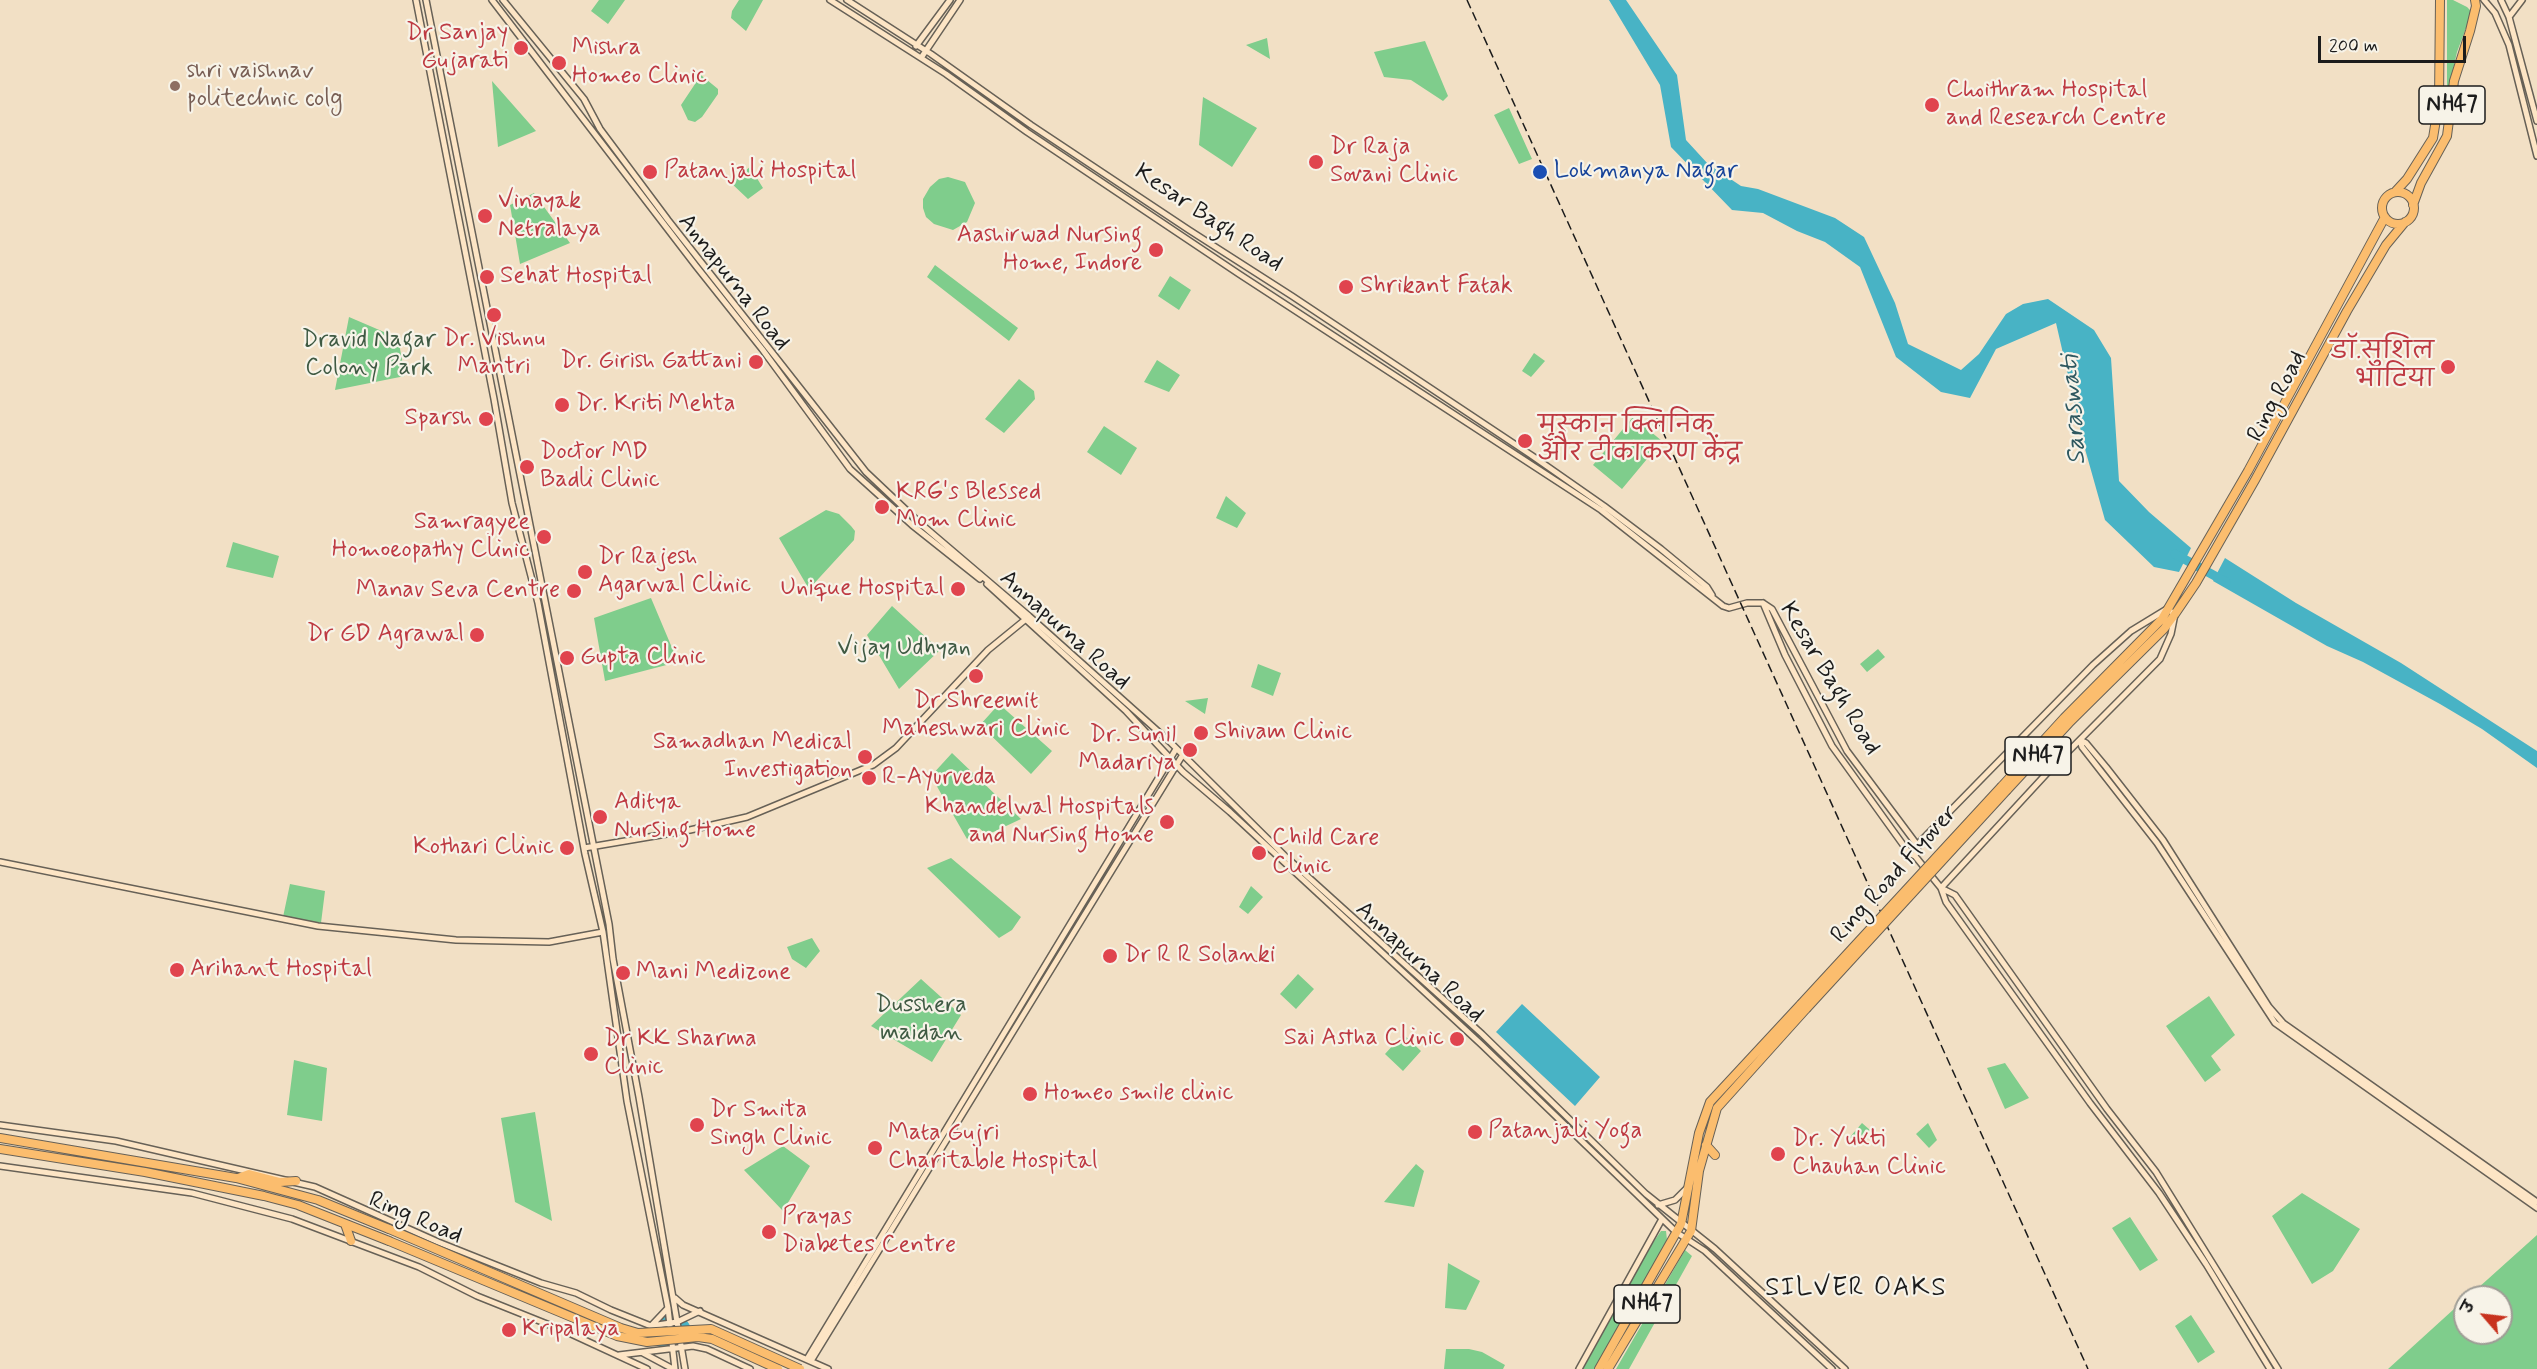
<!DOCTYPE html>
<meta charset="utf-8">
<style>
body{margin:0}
#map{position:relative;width:2537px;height:1369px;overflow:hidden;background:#f2e0c5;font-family:Mynerve,"Playpen Sans Deva",sans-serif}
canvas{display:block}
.north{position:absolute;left:2453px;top:1285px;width:60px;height:60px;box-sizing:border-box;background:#f7f3e8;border:2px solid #9f9d96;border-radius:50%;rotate:298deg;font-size:16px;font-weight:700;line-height:24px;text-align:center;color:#1c1c1c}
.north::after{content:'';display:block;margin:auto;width:21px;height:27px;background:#c8321e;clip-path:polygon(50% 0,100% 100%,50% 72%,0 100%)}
.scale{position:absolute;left:2318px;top:36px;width:148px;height:27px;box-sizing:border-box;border:3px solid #1c1c1c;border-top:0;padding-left:8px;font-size:18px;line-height:21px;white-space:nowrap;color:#1c1c1c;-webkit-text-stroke:4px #f7f3e8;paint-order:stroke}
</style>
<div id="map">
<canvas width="2537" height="1369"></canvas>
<div class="north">उ</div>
<div class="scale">200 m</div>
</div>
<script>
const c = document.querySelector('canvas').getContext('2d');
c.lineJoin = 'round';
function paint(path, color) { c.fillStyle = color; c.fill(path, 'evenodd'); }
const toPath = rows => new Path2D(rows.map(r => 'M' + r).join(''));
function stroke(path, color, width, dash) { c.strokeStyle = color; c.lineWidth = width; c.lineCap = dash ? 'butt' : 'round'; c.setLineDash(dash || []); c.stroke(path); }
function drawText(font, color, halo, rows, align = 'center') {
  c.font = font + ' Mynerve,"Playpen Sans Deva",sans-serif'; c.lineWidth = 4.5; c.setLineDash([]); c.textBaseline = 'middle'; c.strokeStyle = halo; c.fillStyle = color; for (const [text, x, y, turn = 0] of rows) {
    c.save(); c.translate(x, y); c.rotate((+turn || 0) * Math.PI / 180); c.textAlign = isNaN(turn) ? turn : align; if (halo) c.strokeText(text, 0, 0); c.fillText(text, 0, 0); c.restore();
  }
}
const green = toPath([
 [599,0,625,0,608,24,591,11],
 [739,0,763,0,746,31,731,18,732,11],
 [2447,0,2453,0,2467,7,2472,12,2457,52,2447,97],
 [1267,38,1270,59,1246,45],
 [1425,41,1448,96,1443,101,1411,80,1384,77,1374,52],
 [701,75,718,89,718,94,702,117,695,122,688,120,681,105],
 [492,81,536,131,498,147],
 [1203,97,1257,128,1232,167,1199,145],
 [1509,108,1532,159,1519,164,1494,115],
 [750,167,763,188,748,199,730,182],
 [948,177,965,182,975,203,967,222,953,230,934,224,926,217,923,208,923,199,930,187,939,179],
 [534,193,570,243,520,264,510,205],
 [935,265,1018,328,1009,341,927,277],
 [1170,276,1191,290,1179,310,1158,296],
 [349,317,398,338,405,376,335,390],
 [1534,353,1545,361,1531,377,1522,371],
 [1157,360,1180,375,1169,392,1144,382],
 [1019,379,1034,391,1035,399,1004,433,985,419],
 [1633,417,1662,441,1622,489,1593,465],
 [1104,426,1137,448,1121,475,1087,452],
 [1226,496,1246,513,1237,528,1216,518],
 [826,510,839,514,851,526,855,531,854,540,809,589,779,538],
 [233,542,279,556,273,578,226,567],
 [651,598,678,662,605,681,594,618],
 [892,606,940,650,899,689,867,635],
 [1878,649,1885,657,1867,672,1860,664],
 [1258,664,1281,673,1273,696,1251,687],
 [1208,698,1205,714,1185,701],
 [999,704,1052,751,1031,774,980,725],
 [952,753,1021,819,987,835,979,828,967,839,931,776],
 [951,858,1021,917,1012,930,999,938,927,868],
 [290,884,325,891,321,923,283,917],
 [1251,886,1263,897,1248,914,1239,907],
 [812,938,820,951,806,968,792,959,787,947],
 [1298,974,1314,989,1296,1009,1280,994],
 [921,979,961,1015,932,1062,871,1026],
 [2209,996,2235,1035,2211,1056,2221,1070,2205,1082,2166,1026],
 [1403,1034,1421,1051,1403,1071,1385,1054],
 [294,1060,327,1068,322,1121,287,1115],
 [2005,1063,2029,1098,2005,1109,1987,1068],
 [535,1112,552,1221,515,1202,501,1118],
 [1862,1123,1870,1130,1858,1144,1850,1137],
 [1928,1123,1937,1140,1929,1148,1916,1134],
 [783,1146,810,1166,783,1211,744,1170],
 [1416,1164,1424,1171,1414,1207,1384,1202],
 [2302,1193,2360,1229,2333,1271,2312,1284,2272,1216],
 [2130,1217,2158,1260,2140,1271,2112,1228],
 [1661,1231,1666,1231,1667,1240,1595,1369,1582,1369,1652,1244],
 [2537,1235,2537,1369,2388,1369,2465,1299,2465,1333,2501,1333,2501,1297,2468,1297],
 [1685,1250,1692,1256,1629,1369,1616,1369],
 [1448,1263,1480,1281,1466,1310,1445,1308],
 [2191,1315,2215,1352,2198,1363,2175,1326],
 [1446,1349,1469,1349,1482,1352,1505,1365,1503,1369,1444,1369]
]);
const water = toPath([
 [1609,0,1626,0,1677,75,1686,140,1708,164,1741,186,1758,189,1835,218,1864,237,1895,303,1908,344,1961,370,1979,354,2006,314,2023,304,2048,299,2094,330,2111,358,2119,481,2149,512,2191,548,2179,572,2154,567,2105,520,2085,449,2056,323,1996,349,1970,398,1941,392,1896,357,1860,267,1825,242,1797,231,1763,213,1732,210,1671,147,1660,85],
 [2225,558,2296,603,2401,663,2537,751,2537,768,2482,729,2440,704,2363,662,2327,646,2213,581],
 [1522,1004,1600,1077,1575,1106,1496,1032],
 '654 1334a19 19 0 1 1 38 0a19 19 0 1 1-38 0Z'
]);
const river = toPath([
 [2175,554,2226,582]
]);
const secondary = toPath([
 [416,0,494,399,512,503,538,603,585,854,603,932,627,1101,668,1308,675,1369],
 [426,0,609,924,613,959,639,1097,685,1369],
 [492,0,696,266,762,349,850,469,912,525,980,579],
 [503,0,584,99,600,129,668,220,866,472,921,524,1029,616,1170,742,1285,856,1482,1034,1646,1194,1715,1249,1845,1369],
 [830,0,946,74,1027,132,1239,274,1601,510,1723,606,1729,608,1747,603,1763,603,1772,609,1847,751,1918,846],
 [847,0,931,54,1031,125,1189,230,1292,296,1531,455,1604,506,1661,549,1707,587,1712,595],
 [2484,0,2495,13,2509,45,2537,156],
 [2501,0,2509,17,2537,121],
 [2509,17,2522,0],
 [916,46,950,0],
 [921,58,960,0],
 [987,584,1126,711,1183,772,1230,812,1482,1045,1676,1232,1705,1251,1832,1369],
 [1763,603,1785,655,1832,746,1909,853,1915,856,1918,846],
 [2080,740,2082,747,2157,843,2275,1023,2537,1208],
 [2080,740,2086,743,2106,767,2163,840,2269,1007,2283,1023,2537,1202],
 [584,848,690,830,747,817,873,765,896,748,988,650,1026,619],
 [1909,853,2093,665,2131,631,2167,609,2175,614,2171,634,2160,659,2049,771,1941,888],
 [1915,856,1941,888,1946,902,2090,1103,2159,1193,2206,1264,2270,1369],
 [0,862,318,926,456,940,549,942,603,932],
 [1941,888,1955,895,2107,1109,2156,1172,2278,1369],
 [0,1125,116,1141,315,1187,438,1242,541,1283,576,1293,611,1310,651,1326,677,1322,700,1311],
 [0,1166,192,1193,292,1219,419,1267,477,1296,567,1332,647,1369],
 [1658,1205,1675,1200,1687,1188],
 [675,1298,683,1305,828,1369],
 [651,1326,668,1308],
 [643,1353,673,1369],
 [619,1355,693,1346,707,1349,750,1369],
 [807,1359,1176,749],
 [811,1361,1182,756],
 [1579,1369,1662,1219]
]);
const highway = toPath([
 [2395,192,2407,179,2433,138,2439,101,2440,0],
 '2382 208a16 16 0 1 1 32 0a16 16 0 1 1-32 0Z',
 [2413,205,2421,183,2447,136,2454,81,2470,31,2476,6,2475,0],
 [2002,786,2064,718,2162,619,2248,471,2385,217],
 [2007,790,2069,723,2164,629,2175,614,2196,583,2255,480,2347,311,2386,245,2405,222],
 [0,1138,236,1178,318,1200,389,1229],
 [1706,1145,1715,1155],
 [0,1149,145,1172,264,1196,298,1205,389,1241],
 [238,1178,249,1174,280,1182,296,1181],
 [345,1224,351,1241],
 [1599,1369,1681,1224,1699,1133,1710,1102,1801,1004],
 [1608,1369,1691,1231,1699,1171,1717,1108,1806,1009]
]);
const rail = toPath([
 [1467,0,2088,1369]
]);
const highwayBridge = toPath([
 [1801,1004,2002,786],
 [1806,1009,2007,790],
 [389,1229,621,1328,638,1333,711,1329,800,1369],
 [389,1241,617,1336,647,1342,698,1337,712,1339,778,1369]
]);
const markers = [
 [521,48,8,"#e0444e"],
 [559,63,8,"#e0444e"],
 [175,86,6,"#8d6e63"],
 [1932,105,8,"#e0444e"],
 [1316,162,8,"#e0444e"],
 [650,172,8,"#e0444e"],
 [1540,172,8,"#1a4fb4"],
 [485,216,8,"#e0444e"],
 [1156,250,8,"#e0444e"],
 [487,277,8,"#e0444e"],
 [1346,287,8,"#e0444e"],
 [494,315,8,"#e0444e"],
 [756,362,8,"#e0444e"],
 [2448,367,8,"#e0444e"],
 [562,405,8,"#e0444e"],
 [486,419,8,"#e0444e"],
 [1525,441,8,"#e0444e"],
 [527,467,8,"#e0444e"],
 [882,507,8,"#e0444e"],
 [544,537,8,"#e0444e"],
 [585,572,8,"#e0444e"],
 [958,589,8,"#e0444e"],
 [574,591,8,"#e0444e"],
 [477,635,8,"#e0444e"],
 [567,658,8,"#e0444e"],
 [976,676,8,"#e0444e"],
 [1201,733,8,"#e0444e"],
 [1190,750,8,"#e0444e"],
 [865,757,8,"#e0444e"],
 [869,778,8,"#e0444e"],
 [600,817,8,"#e0444e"],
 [1167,822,8,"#e0444e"],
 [567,848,8,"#e0444e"],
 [1259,853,8,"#e0444e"],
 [1110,956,8,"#e0444e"],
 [177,970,8,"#e0444e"],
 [623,973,8,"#e0444e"],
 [1457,1039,8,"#e0444e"],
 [591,1054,8,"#e0444e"],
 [1030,1094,8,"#e0444e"],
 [697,1125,8,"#e0444e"],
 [1475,1132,8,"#e0444e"],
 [875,1148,8,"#e0444e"],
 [1778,1154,8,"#e0444e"],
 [769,1232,8,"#e0444e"],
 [509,1330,8,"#e0444e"]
];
const shields = [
 [2452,105,66],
 [2038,756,66],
 [1647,1304,66]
];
const shieldNames = [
 ["NH47",2452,105],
 ["NH47",2038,756],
 ["NH47",1647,1304]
];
const healthNames = [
 ["Dr Sanjay",508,34,"right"],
 ["Gujarati",508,62,"right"],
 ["Mishra",572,49],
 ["Homeo Clinic",572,77],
 ["Choithram Hospital",1946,91],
 ["and Research Centre",1946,119],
 ["Dr Raja",1330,148],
 ["Sovani Clinic",1330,176],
 ["Patanjali Hospital",664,172],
 ["Vinayak",498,202],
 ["Netralaya",498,230],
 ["Aashirwad Nursing",1142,236,"right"],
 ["Home, Indore",1142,264,"right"],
 ["Sehat Hospital",500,277],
 ["Shrikant Fatak",1360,287],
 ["Dr. Vishnu",494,340,"center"],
 ["Mantri",494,368,"center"],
 ["डॉ.सुशिल",2434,353,"right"],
 ["भाटिया",2434,381,"right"],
 ["Dr. Girish Gattani",742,362,"right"],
 ["Dr. Kriti Mehta",576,405],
 ["Sparsh",472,419,"right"],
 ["मुस्कान क्लिनिक",1538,427],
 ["और टीकाकरण केंद्र",1538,455],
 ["Doctor MD",540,453],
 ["Badli Clinic",540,481],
 ["KRG's Blessed",896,493],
 ["Mom Clinic",896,521],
 ["Samragyee",530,523,"right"],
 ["Homoeopathy Clinic",530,551,"right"],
 ["Dr Rajesh",598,558],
 ["Agarwal Clinic",598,586],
 ["Unique Hospital",944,589,"right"],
 ["Manav Seva Centre",560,591,"right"],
 ["Dr GD Agrawal",464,635,"right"],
 ["Gupta Clinic",580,658],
 ["Dr Shreemit",976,702,"center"],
 ["Maheshwari Clinic",976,730,"center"],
 ["Shivam Clinic",1214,733],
 ["Dr. Sunil",1176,736,"right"],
 ["Madariya",1176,764,"right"],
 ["Samadhan Medical",852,743,"right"],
 ["Investigation",852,771,"right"],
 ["R-Ayurveda",882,778],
 ["Aditya",614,803],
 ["Nursing Home",614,831],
 ["Khandelwal Hospitals",1154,808,"right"],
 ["and Nursing Home",1154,836,"right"],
 ["Child Care",1272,839],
 ["Clinic",1272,867],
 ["Kothari Clinic",554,848,"right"],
 ["Dr R R Solanki",1124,956],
 ["Arihant Hospital",190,970],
 ["Mani Medizone",636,973],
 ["Sai Astha Clinic",1444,1039,"right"],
 ["Dr KK Sharma",604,1040],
 ["Clinic",604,1068],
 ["Homeo smile clinic",1044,1094],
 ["Dr Smita",710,1111],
 ["Singh Clinic",710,1139],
 ["Patanjali Yoga",1488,1132],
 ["Mata Gujri",888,1134],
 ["Charitable Hospital",888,1162],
 ["Dr. Yukti",1792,1140],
 ["Chauhan Clinic",1792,1168],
 ["Prayas",782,1218],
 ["Diabetes Centre",782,1246],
 ["Kripalaya",522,1330]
];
const educationNames = [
 ["shri vaishnav",187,72],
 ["politechnic colg",187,100]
];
const transitNames = [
 ["Lokmanya Nagar",1554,172]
];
const streetNames = [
 ["Kesar Bagh Road",1208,219,34],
 ["Annapurna Road",733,283,52],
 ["Ring Road",2278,397,-62],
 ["Annapurna Road",1064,631,42],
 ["Kesar Bagh Road",1829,679,59],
 ["Ring Road Flyover",1895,875,-48],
 ["Annapurna Road",1419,963,43],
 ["Ring Road",415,1219,23]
];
const parkNames = [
 ["Dravid Nagar",369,341],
 ["Colony Park",369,369],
 ["Vijay Udhyan",904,649],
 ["Dusshera",921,1006],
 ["maidan",921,1034]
];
const waterNames = [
 ["Saraswati",2075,410,-94]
];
const neighbourhoodNames = [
 ["SILVER OAKS",1856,1290]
];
paint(green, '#7fcd8c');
paint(water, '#48b3c5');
stroke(river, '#48b3c5', 9);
stroke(secondary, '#676157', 8);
stroke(highway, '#676157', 10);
stroke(secondary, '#fde5c5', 5);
stroke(highway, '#fbbd6e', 8);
stroke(rail, '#1c1c1c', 1.5, [9, 4.5]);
stroke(highwayBridge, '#676157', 10, []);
stroke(highwayBridge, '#fbbd6e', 8);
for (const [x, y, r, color] of markers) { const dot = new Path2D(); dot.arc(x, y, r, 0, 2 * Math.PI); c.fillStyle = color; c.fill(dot); stroke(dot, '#f7f3e8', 2); }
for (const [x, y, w] of shields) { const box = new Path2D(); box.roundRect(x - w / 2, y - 19, w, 38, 4.5); c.fillStyle = '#f7f3e8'; c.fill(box); stroke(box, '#1c1c1c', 1.5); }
drawText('bold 22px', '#1c1c1c', null, shieldNames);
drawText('24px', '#be3a42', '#f7f3e8', healthNames, 'left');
drawText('24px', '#785e54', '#f7f3e8', educationNames, 'left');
drawText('24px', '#164399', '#f7f3e8', transitNames, 'left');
drawText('24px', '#1c1c1c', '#f7f3e8', streetNames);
drawText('24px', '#3f5a43', '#f7f3e8', parkNames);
drawText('italic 26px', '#2e5860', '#f7f3e8', waterNames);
c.letterSpacing = '1.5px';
drawText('26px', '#1c1c1c', '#f7f3e8', neighbourhoodNames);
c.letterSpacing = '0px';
</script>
